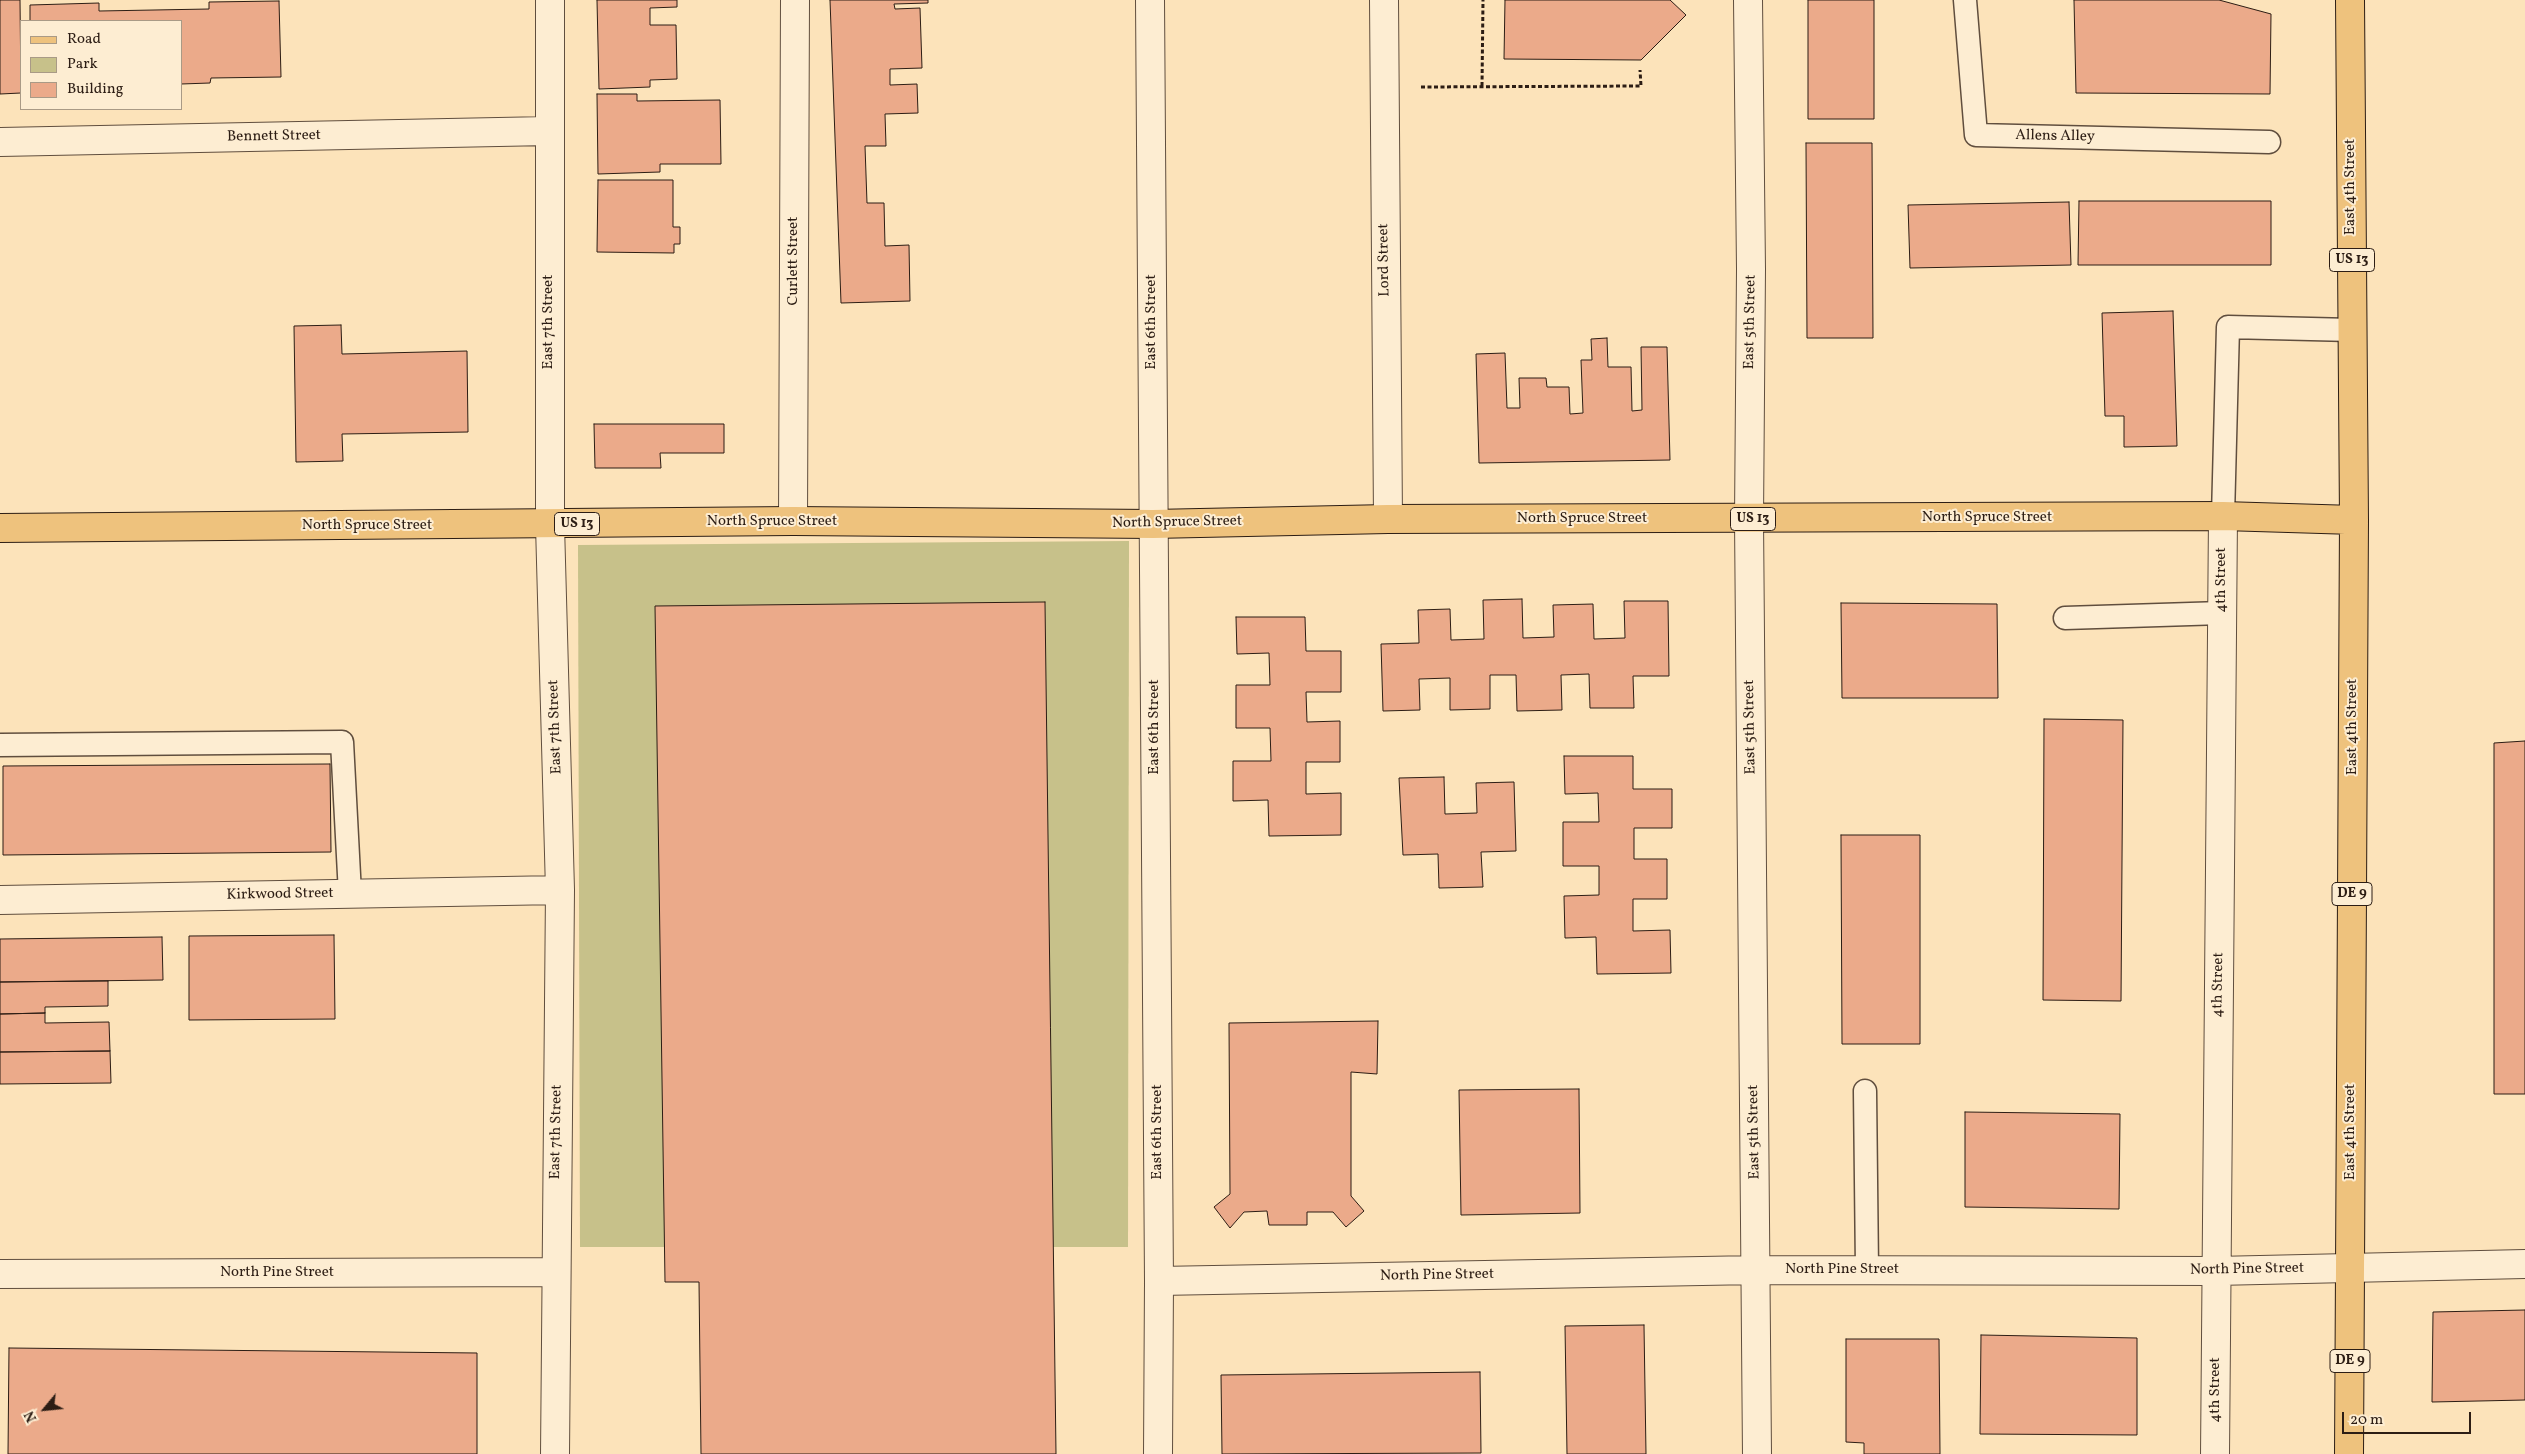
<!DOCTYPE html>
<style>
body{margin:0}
#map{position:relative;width:2525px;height:1454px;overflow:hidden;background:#fce3ba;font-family:Vollkorn,serif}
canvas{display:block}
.legend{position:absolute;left:20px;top:20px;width:162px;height:90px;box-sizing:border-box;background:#fdedd2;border:1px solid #a99a86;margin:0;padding:6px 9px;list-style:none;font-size:15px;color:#2c1d14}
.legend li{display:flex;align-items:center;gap:10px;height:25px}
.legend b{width:25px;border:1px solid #a99a86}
.north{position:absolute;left:20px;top:1384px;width:50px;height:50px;-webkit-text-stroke:4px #fdedd2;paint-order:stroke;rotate:242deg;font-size:14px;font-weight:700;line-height:20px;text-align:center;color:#2c1d14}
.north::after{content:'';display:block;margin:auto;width:18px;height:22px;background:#2c1d14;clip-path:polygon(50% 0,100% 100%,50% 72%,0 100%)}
.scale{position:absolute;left:2342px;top:1412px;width:129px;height:22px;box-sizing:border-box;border:2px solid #2c1d14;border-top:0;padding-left:6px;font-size:15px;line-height:18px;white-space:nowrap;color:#2c1d14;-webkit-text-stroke:4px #fdedd2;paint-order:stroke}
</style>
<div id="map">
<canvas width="2525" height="1454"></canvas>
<ul class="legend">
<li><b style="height:6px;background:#eec27d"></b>Road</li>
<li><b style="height:14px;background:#c7c18a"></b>Park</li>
<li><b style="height:14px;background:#ebaa8a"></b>Building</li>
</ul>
<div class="north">N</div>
<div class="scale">20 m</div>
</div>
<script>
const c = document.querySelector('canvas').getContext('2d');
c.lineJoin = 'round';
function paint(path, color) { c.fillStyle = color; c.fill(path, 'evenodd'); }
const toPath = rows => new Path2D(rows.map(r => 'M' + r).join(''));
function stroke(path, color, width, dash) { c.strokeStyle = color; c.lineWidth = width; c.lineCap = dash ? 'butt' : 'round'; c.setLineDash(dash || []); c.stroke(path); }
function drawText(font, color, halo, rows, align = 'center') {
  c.font = font + ' Vollkorn,serif'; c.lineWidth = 4; c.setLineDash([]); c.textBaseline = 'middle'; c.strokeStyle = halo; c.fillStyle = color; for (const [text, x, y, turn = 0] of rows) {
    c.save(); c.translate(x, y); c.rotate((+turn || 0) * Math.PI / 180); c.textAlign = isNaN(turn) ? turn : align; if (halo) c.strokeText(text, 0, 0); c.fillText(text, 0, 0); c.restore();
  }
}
const green = toPath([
 [1129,541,1128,1247,580,1247,578,545]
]);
const building = toPath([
 [0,0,20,0,21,93,0,94,0,0],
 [597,0,677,0,677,7,650,8,650,25,676,25,677,79,650,80,650,87,599,89,597,0],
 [830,0,928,0,928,3,894,4,895,9,920,8,922,68,890,69,890,85,917,84,918,113,885,114,886,146,865,146,867,203,884,203,885,246,909,245,910,301,841,303,830,0],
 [1505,0,1670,0,1686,15,1641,60,1504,59,1505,0],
 [1808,0,1874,0,1874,119,1808,119,1808,0],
 [2074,0,2219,0,2271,14,2270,94,2076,93,2074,0],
 [279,1,281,77,211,78,210,83,181,84,181,21,30,21,30,5,99,3,99,11,209,9,209,2,279,1],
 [597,94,637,94,637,101,720,100,721,164,660,164,660,172,598,174,597,94],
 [1806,143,1872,143,1873,338,1807,338,1806,143],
 [598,180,673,180,673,227,680,227,680,244,674,244,674,253,597,252,598,180],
 [2079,201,2271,201,2271,265,2078,265,2079,201],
 [2069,202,2071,265,1910,268,1908,205,2069,202],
 [2173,311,2177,446,2124,447,2124,416,2105,416,2102,313,2173,311],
 [341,325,342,354,467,351,468,432,342,434,343,461,296,462,294,326,341,325],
 [1607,338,1608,367,1631,367,1632,411,1642,410,1641,347,1667,347,1670,460,1479,463,1476,354,1505,353,1507,408,1520,408,1519,378,1546,378,1547,387,1569,387,1570,414,1583,413,1581,360,1592,360,1591,339,1607,338],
 [594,424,724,424,724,453,660,453,661,468,595,468,594,424],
 [1522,599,1523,638,1554,637,1553,605,1593,604,1594,639,1625,638,1624,601,1668,601,1669,676,1633,676,1634,708,1590,708,1589,674,1561,675,1562,710,1517,711,1516,675,1490,675,1490,709,1450,710,1450,678,1419,679,1420,710,1383,711,1381,644,1419,643,1418,610,1450,609,1451,640,1484,639,1483,600,1522,599],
 [1045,602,1056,1454,701,1454,699,1282,665,1282,655,606,1045,602],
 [1841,603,1997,604,1998,698,1842,698,1841,603],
 [1236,617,1305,617,1306,651,1341,651,1341,692,1306,692,1307,722,1340,721,1340,762,1306,762,1306,794,1341,793,1341,835,1269,836,1268,800,1233,801,1233,761,1271,761,1270,728,1236,728,1236,685,1270,685,1269,653,1237,654,1236,617],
 [2044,719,2123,720,2121,1001,2043,1000,2044,719],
 [2525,741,2525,1094,2494,1094,2494,743,2525,741],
 [1564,756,1633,756,1633,789,1672,789,1672,828,1634,828,1634,859,1667,859,1667,899,1633,899,1633,931,1670,930,1671,973,1597,974,1596,937,1565,938,1564,896,1599,895,1599,866,1563,866,1563,822,1599,822,1598,793,1565,794,1564,756],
 [330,764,331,852,3,855,3,766,330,764],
 [1444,777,1445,814,1477,813,1476,783,1514,782,1516,851,1481,852,1483,887,1439,888,1438,854,1403,855,1399,778,1444,777],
 [1841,835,1920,835,1920,1044,1842,1044,1841,835],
 [334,935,335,1019,189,1020,189,936,334,935],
 [162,937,163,980,0,982,0,939,162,937],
 [108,981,108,1006,45,1007,45,1013,0,1014,0,982,108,981],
 [45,1013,45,1023,109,1022,110,1051,0,1052,0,1014,45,1013],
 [1378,1021,1377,1074,1351,1072,1351,1196,1364,1211,1346,1227,1333,1212,1307,1212,1307,1225,1269,1225,1267,1211,1244,1212,1230,1228,1214,1207,1230,1194,1229,1023,1378,1021],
 [110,1051,111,1083,0,1084,0,1052,110,1051],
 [1579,1089,1580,1213,1461,1215,1459,1090,1579,1089],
 [1965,1112,2120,1114,2119,1209,1965,1207,1965,1112],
 [2525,1310,2525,1400,2432,1402,2433,1312,2525,1310],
 [1644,1325,1646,1454,1567,1454,1565,1326,1644,1325],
 [1981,1335,2137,1338,2137,1435,1980,1434,1981,1335],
 [1846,1339,1939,1339,1940,1454,1864,1454,1864,1443,1846,1442,1846,1339],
 [9,1348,477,1353,477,1454,8,1454,9,1348],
 [1480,1372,1481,1453,1222,1454,1221,1375,1480,1372]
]);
const path = toPath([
 [1482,86,1483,0],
 [1421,87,1641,86,1640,70]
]);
const service = toPath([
 [1965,0,1976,135,2269,142],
 [2223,516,2228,327,2352,330],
 [2065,618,2222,613],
 [0,745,342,742,350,894],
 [1865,1091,1867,1270]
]);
const minor = toPath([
 [550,0,550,525,560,890,555,1454],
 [1150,0,1159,1281,1158,1454],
 [1384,0,1388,519],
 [1748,0,1751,269,1749,519,1757,1454],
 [0,142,548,131],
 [793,521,795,0],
 [0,900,560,890],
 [0,1274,555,1272],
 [1159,1281,1756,1270,2216,1271,2525,1264],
 [2215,1454,2223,516]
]);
const primary = toPath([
 [0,528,793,521,1153,524,1388,519,2223,516,2354,520],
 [2349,1454,2354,520,2350,0]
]);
const shields = [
 [2352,260,45],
 [1753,519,45],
 [577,524,45],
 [2352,894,40],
 [2350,1361,40]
];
const shieldNames = [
 ["US 13",2352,260],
 ["US 13",1753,519],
 ["US 13",577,524],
 ["DE 9",2352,894],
 ["DE 9",2350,1361]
];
const streetNames = [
 ["Bennett Street",274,137,-1],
 ["Allens Alley",2055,137,1],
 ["East 4th Street",2351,187,-90],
 ["Lord Street",1385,260,-91],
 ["Curlett Street",794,261,-90],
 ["East 7th Street",549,322,-90],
 ["East 6th Street",1152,322,-90],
 ["East 5th Street",1751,322,-89],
 ["North Spruce Street",1987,518],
 ["North Spruce Street",1582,519],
 ["North Spruce Street",772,522],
 ["North Spruce Street",1177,523,-1],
 ["North Spruce Street",367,526],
 ["4th Street",2222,580,-90],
 ["East 7th Street",556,727,-92],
 ["East 6th Street",1155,727,-90],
 ["East 5th Street",1751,727,-91],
 ["East 4th Street",2353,727,-90],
 ["Kirkwood Street",280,895,-1],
 ["4th Street",2219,985,-89],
 ["East 7th Street",557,1132,-89],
 ["East 6th Street",1158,1132,-90],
 ["East 5th Street",1755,1132,-91],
 ["East 4th Street",2351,1132,-90],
 ["North Pine Street",1842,1270],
 ["North Pine Street",2247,1270,-1],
 ["North Pine Street",277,1273],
 ["North Pine Street",1437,1276,-1],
 ["4th Street",2216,1390,-90]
];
paint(green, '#c7c18a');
paint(building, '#ebaa8a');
stroke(building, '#2c1d14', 1);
stroke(service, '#604e3e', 25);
stroke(minor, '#604e3e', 30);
stroke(primary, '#2c1d14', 30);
stroke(path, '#2c1d14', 3, [4, 2.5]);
stroke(service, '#fdedd2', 22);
stroke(minor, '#fdedd2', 28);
stroke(primary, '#eec27d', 28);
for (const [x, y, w] of shields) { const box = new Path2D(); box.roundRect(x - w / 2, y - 11.5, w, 23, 4); c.fillStyle = '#fdedd2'; c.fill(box); stroke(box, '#2c1d14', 1); }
drawText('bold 14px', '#2c1d14', null, shieldNames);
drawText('15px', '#2c1d14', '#fdedd2', streetNames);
</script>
